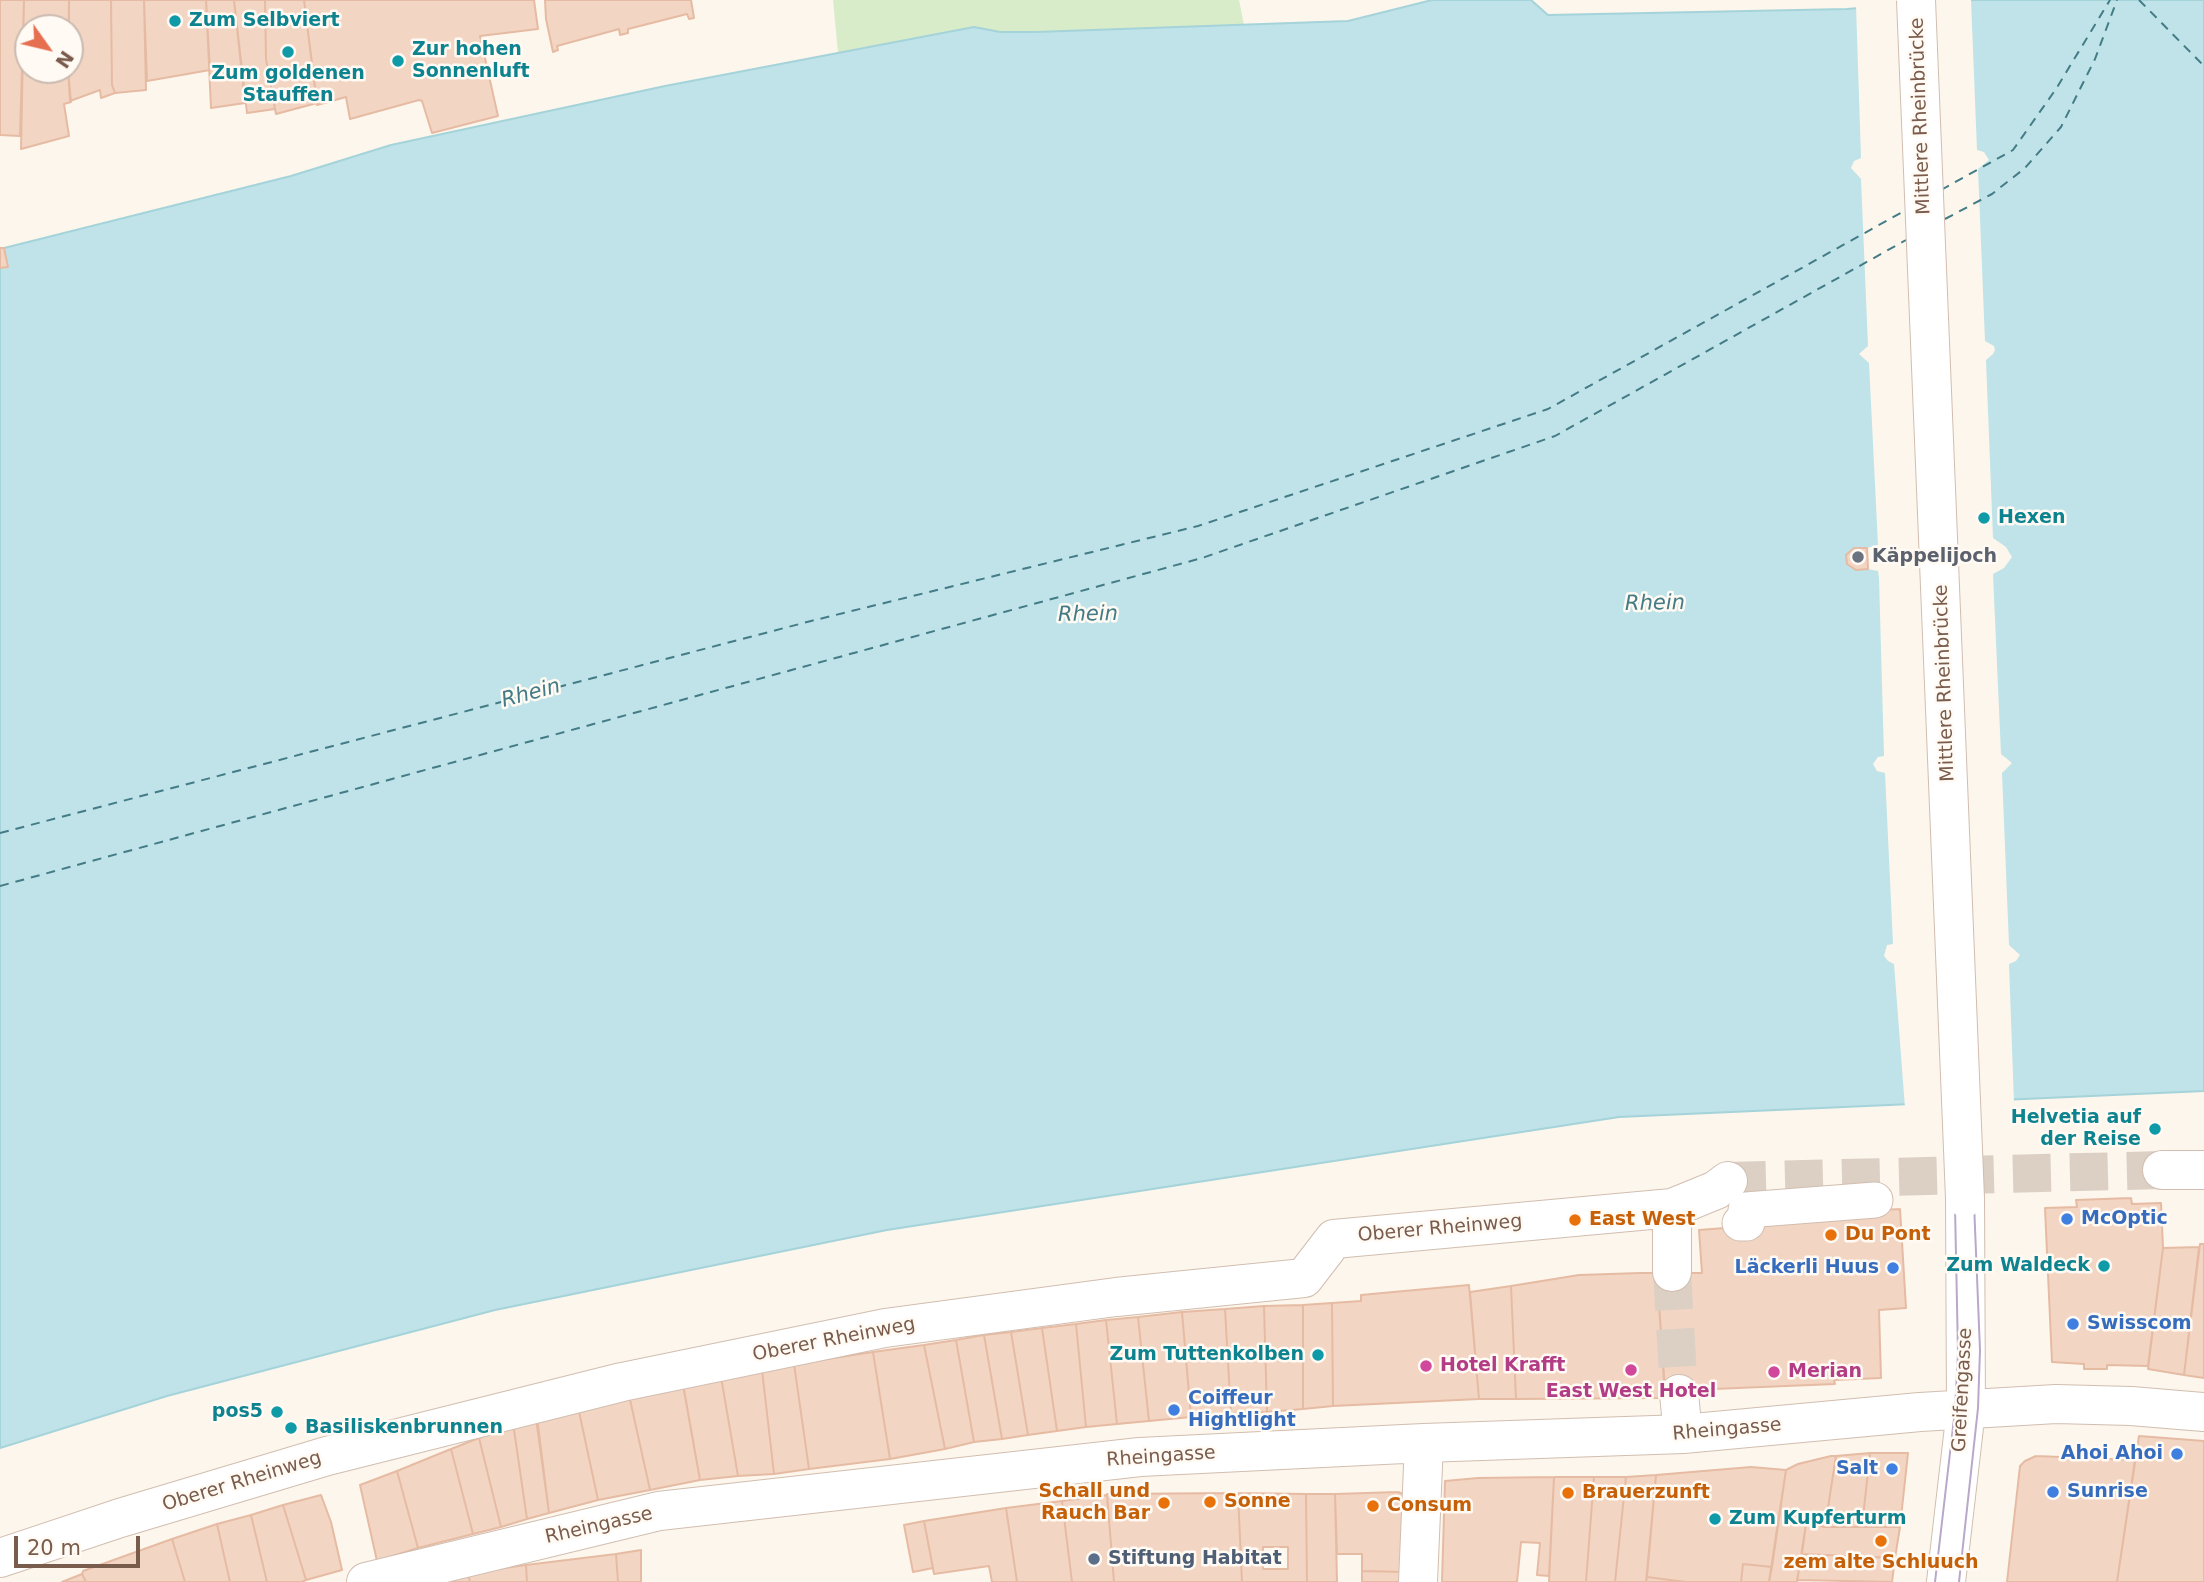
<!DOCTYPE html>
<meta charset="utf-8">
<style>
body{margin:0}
#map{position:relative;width:2204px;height:1582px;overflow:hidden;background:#fdf6ec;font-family:"DejaVu Sans",sans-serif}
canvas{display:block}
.north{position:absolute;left:14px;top:14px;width:70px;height:70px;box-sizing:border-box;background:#fffaf3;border:2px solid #cabbb1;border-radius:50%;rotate:124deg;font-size:19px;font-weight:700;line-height:28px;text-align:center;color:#7a5c4d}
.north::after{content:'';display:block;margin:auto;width:24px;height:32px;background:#e76f51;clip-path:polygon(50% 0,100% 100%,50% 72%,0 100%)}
.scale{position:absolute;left:14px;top:1536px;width:126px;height:32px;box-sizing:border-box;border:4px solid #7a5c4d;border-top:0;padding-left:9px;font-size:21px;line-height:24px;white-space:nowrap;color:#7a5c4d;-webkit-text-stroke:5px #fffaf3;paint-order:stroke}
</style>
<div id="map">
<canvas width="2204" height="1582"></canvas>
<div class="north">N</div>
<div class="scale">20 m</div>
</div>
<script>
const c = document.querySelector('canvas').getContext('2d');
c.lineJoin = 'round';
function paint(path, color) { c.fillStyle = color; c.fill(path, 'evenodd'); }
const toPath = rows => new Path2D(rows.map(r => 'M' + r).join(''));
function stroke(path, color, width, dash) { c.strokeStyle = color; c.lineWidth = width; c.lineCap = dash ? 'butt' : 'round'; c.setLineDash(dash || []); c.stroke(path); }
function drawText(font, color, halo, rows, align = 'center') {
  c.font = font + ' "DejaVu Sans",sans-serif'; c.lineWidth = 5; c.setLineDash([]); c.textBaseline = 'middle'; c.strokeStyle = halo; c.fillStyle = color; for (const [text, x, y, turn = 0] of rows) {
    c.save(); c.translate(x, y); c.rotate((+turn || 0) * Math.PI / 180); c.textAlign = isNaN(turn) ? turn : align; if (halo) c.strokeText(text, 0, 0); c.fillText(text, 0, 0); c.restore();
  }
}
const green = toPath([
 [833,0,1239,0,1244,25,1036,32,1000,32,974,27,838,53]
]);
const water = toPath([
 [1432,0,1531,0,1548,15,1847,9,1952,0,2204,0,2204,1091,1619,1117,887,1230,495,1310,167,1396,0,1448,0,249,291,176,391,145,665,86,974,27,1000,32,1036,32,1348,21,1432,0]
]);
const pier = toPath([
 [1913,0,1971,0,1977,150,1984,152,1989,160,1978,169,1985,341,1994,346,1995,350,1993,354,1986,360,1993,538,2006,547,2012,557,2004,568,1993,574,2001,754,2012,763,2002,773,2009,945,2020,955,2016,961,2009,964,2014,1103,1905,1108,1894,964,1888,961,1884,956,1887,945,1893,944,1885,773,1877,771,1873,764,1878,757,1884,756,1879,578,1878,571,1868,569,1867,548,1878,545,1869,363,1859,354,1868,346,1861,179,1851,168,1854,161,1861,158,1856,5]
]);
const ferry = toPath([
 [2139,0,2204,66],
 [1941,190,2013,150,2056,89,2110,0],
 [1945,219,1992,194,2025,168,2061,127,2095,59,2117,0],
 [0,833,811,621,1198,526,1548,409,1906,210],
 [0,886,1202,558,1555,436,1906,240]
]);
const building = toPath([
 [0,0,24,0,20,136,0,135,0,0],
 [24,0,69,0,69,28,28,28,28,70,68,70,71,102,64,104,69,136,21,149,24,0],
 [69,0,111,0,112,85,115,93,101,98,100,90,70,101,68,70,69,0],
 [111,0,144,0,146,90,115,93,112,85,111,0],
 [144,0,206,0,210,70,147,81,144,0],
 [206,0,234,0,245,103,211,108,206,0],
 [234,0,265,0,266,59,275,109,247,113,234,0],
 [265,0,304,0,317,103,276,114,266,59,265,0],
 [304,0,534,0,538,29,480,36,498,116,432,133,422,101,419,100,350,119,346,97,317,105,304,0],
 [545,0,691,0,694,18,689,19,687,14,628,29,628,33,620,35,619,29,557,46,558,50,553,52,546,19,545,0],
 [0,248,4,248,8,267,0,268,0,248],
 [1854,548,1867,548,1868,569,1856,570,1847,564,1846,555,1854,548],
 [2131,1198,2132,1204,2161,1203,2163,1248,2148,1366,2107,1365,2107,1369,2084,1369,2084,1364,2052,1362,2045,1208,2077,1207,2076,1200,2131,1198],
 [1900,1209,1906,1308,1879,1310,1881,1378,1834,1380,1835,1384,1665,1391,1657,1273,1702,1273,1699,1230,1725,1228,1760,1217,1900,1209],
 [2200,1244,2204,1244,2204,1378,2184,1375,2200,1244],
 [2199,1247,2184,1375,2148,1369,2163,1248,2199,1247],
 [1641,1273,1657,1273,1665,1398,1516,1399,1511,1286,1579,1275,1641,1273],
 [1469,1285,1479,1399,1333,1406,1332,1303,1361,1301,1361,1295,1469,1285],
 [1511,1286,1516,1399,1479,1399,1470,1292,1511,1286],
 [1332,1303,1333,1406,1303,1409,1303,1305,1332,1303],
 [1303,1305,1303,1409,1267,1412,1264,1306,1303,1305],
 [1264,1306,1267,1412,1231,1414,1225,1309,1264,1306],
 [1225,1309,1231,1414,1191,1417,1182,1312,1225,1309],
 [1182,1312,1191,1417,1149,1421,1138,1317,1182,1312],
 [1138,1317,1149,1421,1117,1424,1106,1320,1138,1317],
 [1106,1320,1117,1424,1086,1427,1076,1324,1106,1320],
 [1076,1324,1086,1427,1057,1431,1042,1328,1076,1324],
 [1042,1328,1057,1431,1028,1435,1011,1332,1042,1328],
 [1011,1332,1028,1435,1002,1439,984,1335,1011,1332],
 [984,1335,1002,1439,974,1442,956,1340,984,1335],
 [956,1340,974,1442,945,1449,924,1345,956,1340],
 [924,1345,945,1449,890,1459,873,1352,924,1345],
 [873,1352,890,1459,809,1469,794,1364,873,1352],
 [794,1364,809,1469,774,1474,762,1370,794,1364],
 [762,1370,774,1474,738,1476,721,1377,762,1370],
 [721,1377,738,1476,700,1480,683,1385,721,1377],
 [683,1384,700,1480,650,1490,629,1395,683,1384],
 [629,1395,650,1490,598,1500,578,1407,629,1395],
 [578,1407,598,1500,549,1513,536,1418,578,1407],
 [537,1417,549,1513,527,1519,513,1423,537,1417],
 [513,1423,527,1519,501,1527,479,1438,513,1423],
 [2139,1436,2204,1441,2204,1582,2117,1582,2139,1436],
 [479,1438,501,1527,473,1534,451,1449,479,1438],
 [451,1449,473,1534,418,1548,397,1471,451,1449],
 [1870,1453,1908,1453,1900,1527,1862,1527,1870,1453],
 [1870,1453,1862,1527,1825,1527,1836,1456,1870,1453],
 [1831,1456,1836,1456,1825,1527,1806,1524,1797,1582,1769,1582,1786,1470,1798,1464,1831,1456],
 [2036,1456,2135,1460,2117,1582,2007,1582,2020,1466,2025,1461,2036,1456],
 [1751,1467,1786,1470,1772,1567,1743,1564,1741,1582,1686,1582,1647,1577,1656,1475,1751,1467],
 [397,1471,418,1548,377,1561,360,1485,397,1471],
 [1656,1475,1646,1582,1615,1582,1626,1477,1656,1475],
 [1554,1477,1549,1576,1537,1575,1540,1543,1521,1542,1517,1582,1442,1582,1445,1481,1478,1478,1554,1477],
 [1554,1477,1594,1477,1586,1582,1549,1582,1554,1477],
 [1594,1477,1626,1477,1615,1582,1586,1582,1594,1477],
 [1398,1492,1403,1494,1404,1572,1362,1571,1362,1554,1337,1554,1335,1494,1398,1492],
 [1238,1493,1306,1494,1307,1582,1242,1582,1238,1493],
 [1263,1547,1288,1547,1288,1569,1263,1569,1263,1547],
 [1238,1493,1242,1582,1114,1582,1107,1494,1238,1493],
 [1306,1494,1335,1494,1337,1582,1307,1582,1306,1494],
 [321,1495,331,1522,342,1570,306,1580,283,1505,321,1495],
 [1107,1495,1114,1582,1072,1582,1062,1501,1107,1495],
 [1062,1501,1072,1582,1017,1582,1006,1508,1062,1501],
 [283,1505,306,1580,302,1582,267,1582,251,1515,283,1505],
 [1006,1508,1017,1582,992,1582,989,1566,934,1574,924,1521,1006,1508],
 [251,1515,267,1582,230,1582,217,1524,251,1515],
 [924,1521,933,1568,913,1572,904,1525,924,1521],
 [217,1524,230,1582,185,1582,172,1539,217,1524],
 [1806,1524,1825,1527,1900,1527,1895,1558,1802,1554,1806,1524],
 [172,1539,185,1582,86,1582,82,1574,83,1571,172,1539],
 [641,1550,641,1582,618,1582,616,1554,641,1550],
 [616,1554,618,1582,527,1582,526,1565,616,1554],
 [1802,1554,1895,1558,1892,1582,1797,1580,1802,1554],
 [1743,1564,1772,1567,1769,1582,1741,1582,1743,1564],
 [526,1565,527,1582,470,1582,468,1573,526,1565],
 [1362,1571,1404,1572,1403,1582,1362,1582,1362,1571],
 [468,1573,470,1582,438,1582,468,1573],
 [82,1574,86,1582,62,1582,82,1574],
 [1647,1577,1686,1582,1646,1582,1647,1577]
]);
const minorTunnel = toPath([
 [1728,1181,2162,1170],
 [1672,1272,1679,1394]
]);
const pedestrian = toPath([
 [1740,1223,1747,1223,1746,1210,1875,1200]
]);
const minor = toPath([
 [2162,1170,2204,1170],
 [1672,1272,1672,1208],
 [1679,1394,1683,1434],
 [0,1558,120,1518,327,1456,622,1382,885,1328,1116,1297,1304,1278,1334,1239,1672,1208,1716,1190,1728,1181],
 [366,1582,659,1511,1140,1457,1424,1443,1683,1434,1920,1412,2056,1404,2131,1406,2204,1412],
 [1418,1582,1424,1443],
 [1946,1582,1966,1410,1965,1198]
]);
const tram = toPath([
 [1906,0,1955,1207,1958,1353,1955,1410,1935,1582],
 [1925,0,1980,1350,1978,1408,1959,1582]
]);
const minorBridge = toPath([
 [1916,0,1965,1198]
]);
const markers = [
 [175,21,7,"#0f9aa8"],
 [288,52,7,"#0f9aa8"],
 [398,61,7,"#0f9aa8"],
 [1984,518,7,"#0f9aa8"],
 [1858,557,7,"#6b7280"],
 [2155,1129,7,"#0f9aa8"],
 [2067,1219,7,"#3f7fe0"],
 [1575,1220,7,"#e8710a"],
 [1831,1235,7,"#e8710a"],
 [2104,1266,7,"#0f9aa8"],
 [1893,1268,7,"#3f7fe0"],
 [2073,1324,7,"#3f7fe0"],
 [1318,1355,7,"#0f9aa8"],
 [1426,1366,7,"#d1479c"],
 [1631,1370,7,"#d1479c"],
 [1774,1372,7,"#d1479c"],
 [1174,1410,7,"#3f7fe0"],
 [277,1412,7,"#0f9aa8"],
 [291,1428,7,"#0f9aa8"],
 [2177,1454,7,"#3f7fe0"],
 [1892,1469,7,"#3f7fe0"],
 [2053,1492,7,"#3f7fe0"],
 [1568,1493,7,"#e8710a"],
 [1210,1502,7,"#e8710a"],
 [1164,1503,7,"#e8710a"],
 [1373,1506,7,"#e8710a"],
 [1715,1519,7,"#0f9aa8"],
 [1881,1541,7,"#e8710a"],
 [1094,1559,7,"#5c6f8a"]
];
const cultureNames = [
 ["Zum Selbviert",189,21],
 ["Zur hohen",412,50],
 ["Sonnenluft",412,72],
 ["Zum goldenen",288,74,"center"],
 ["Stauffen",288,96,"center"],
 ["Hexen",1998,518],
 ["Helvetia auf",2141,1118,"right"],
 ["der Reise",2141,1140,"right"],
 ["Zum Waldeck",2090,1266,"right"],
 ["Zum Tuttenkolben",1304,1355,"right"],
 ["pos5",263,1412,"right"],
 ["Basiliskenbrunnen",305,1428],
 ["Zum Kupferturm",1729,1519]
];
const streetNames = [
 ["Mittlere Rheinbrücke",1921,116,-92],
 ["Mittlere Rheinbrücke",1945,683,-92],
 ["Oberer Rheinweg",1440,1229,-5],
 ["Oberer Rheinweg",834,1340,-11],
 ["Greifengasse",1963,1390,-87],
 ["Rheingasse",1727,1430,-5],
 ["Rheingasse",1161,1457,-4],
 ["Oberer Rheinweg",242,1482,-17],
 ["Rheingasse",599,1526,-13]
];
const worshipNames = [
 ["Käppelijoch",1872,557]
];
const shopNames = [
 ["McOptic",2081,1219],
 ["Läckerli Huus",1879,1268,"right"],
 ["Swisscom",2087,1324],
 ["Coiffeur",1188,1399],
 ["Hightlight",1188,1421],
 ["Ahoi Ahoi",2163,1454,"right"],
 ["Salt",1878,1469,"right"],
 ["Sunrise",2067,1492]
];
const foodNames = [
 ["East West",1589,1220],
 ["Du Pont",1845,1235],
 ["Schall und",1150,1492,"right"],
 ["Rauch Bar",1150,1514,"right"],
 ["Brauerzunft",1582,1493],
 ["Sonne",1224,1502],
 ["Consum",1387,1506],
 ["zem alte Schluuch",1881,1563,"center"]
];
const hotelNames = [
 ["Hotel Krafft",1440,1366],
 ["Merian",1788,1372],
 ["East West Hotel",1631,1392,"center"]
];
const serviceNames = [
 ["Stiftung Habitat",1108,1559]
];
const waterNames = [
 ["Rhein",1655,604,-1],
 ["Rhein",1088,615,-1],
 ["Rhein",531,694,-15]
];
paint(green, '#d8ecc9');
paint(water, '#bfe3e8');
stroke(water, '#a5d3da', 2);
paint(pier, '#fdf6ec');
stroke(ferry, '#437c86', 2, [9, 7]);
paint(building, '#f3d5c3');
stroke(building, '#e6bba3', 2);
stroke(minorTunnel, '#dcd0c4', 38, [38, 19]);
stroke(pedestrian, '#d1beb0', 37);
stroke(minor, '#d1beb0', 40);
stroke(pedestrian, '#fff', 35);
stroke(minor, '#fff', 38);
stroke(tram, '#b9a8c9', 2);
stroke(minorBridge, '#d1beb0', 40, []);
stroke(minorBridge, '#fff', 38);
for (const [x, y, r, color] of markers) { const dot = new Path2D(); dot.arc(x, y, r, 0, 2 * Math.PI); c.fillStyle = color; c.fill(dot); stroke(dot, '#fffaf3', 2.5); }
drawText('bold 19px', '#0d838f', '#fffaf3', cultureNames, 'left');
drawText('19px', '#7a5c4d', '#fffaf3', streetNames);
drawText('bold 19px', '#5b616d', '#fffaf3', worshipNames, 'left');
drawText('bold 19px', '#366cbe', '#fffaf3', shopNames, 'left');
drawText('bold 19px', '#c56008', '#fffaf3', foodNames, 'left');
drawText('bold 19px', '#b23c85', '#fffaf3', hotelNames, 'left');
drawText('bold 19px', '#4e5e75', '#fffaf3', serviceNames, 'left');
drawText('italic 21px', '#437c86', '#fffaf3', waterNames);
</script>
